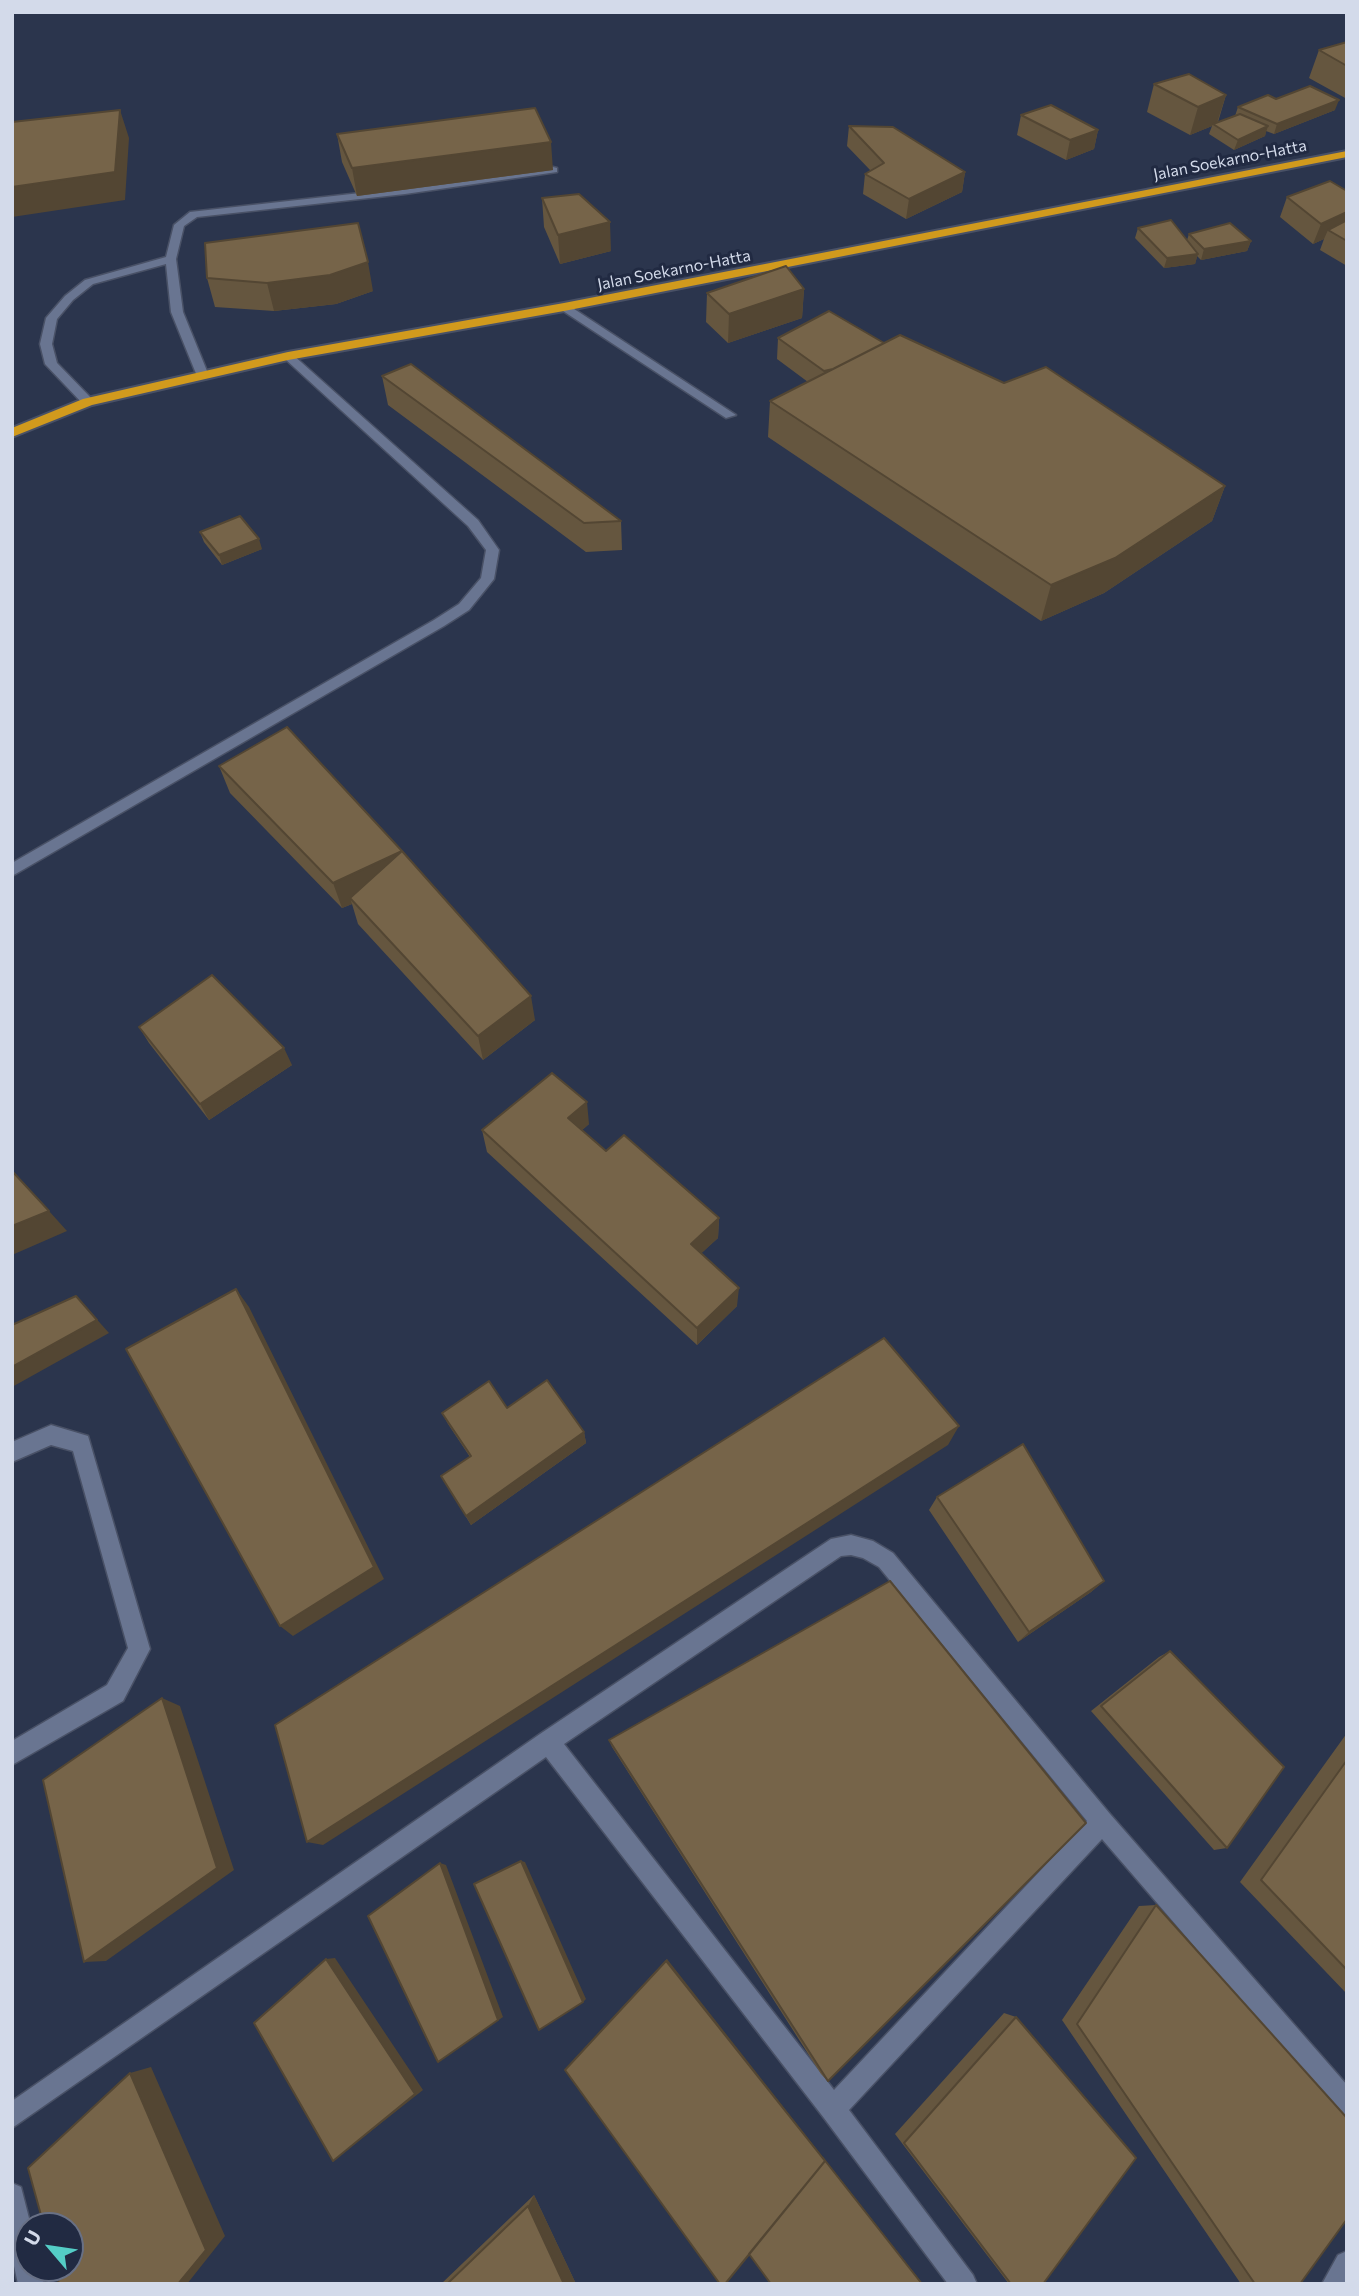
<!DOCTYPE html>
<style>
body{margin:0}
#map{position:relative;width:1359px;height:2296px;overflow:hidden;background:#2b354d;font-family:Commissioner,sans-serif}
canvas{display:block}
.frame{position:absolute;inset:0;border:14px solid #d3daea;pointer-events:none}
.north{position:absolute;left:14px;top:2212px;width:70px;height:70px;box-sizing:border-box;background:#212a42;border:2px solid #687085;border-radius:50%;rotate:299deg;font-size:19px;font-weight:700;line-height:28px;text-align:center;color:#d3daea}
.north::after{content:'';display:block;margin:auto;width:24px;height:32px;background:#54cdc6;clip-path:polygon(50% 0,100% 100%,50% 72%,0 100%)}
</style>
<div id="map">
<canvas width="1359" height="2296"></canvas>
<div class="frame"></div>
<div class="north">U</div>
</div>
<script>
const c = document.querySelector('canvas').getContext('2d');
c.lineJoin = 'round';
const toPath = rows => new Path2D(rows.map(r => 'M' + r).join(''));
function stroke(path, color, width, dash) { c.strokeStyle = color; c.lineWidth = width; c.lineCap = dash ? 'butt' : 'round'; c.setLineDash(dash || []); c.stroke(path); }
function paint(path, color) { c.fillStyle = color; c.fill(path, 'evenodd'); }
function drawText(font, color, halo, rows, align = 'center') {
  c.font = font + ' Commissioner,sans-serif'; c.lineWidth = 6; c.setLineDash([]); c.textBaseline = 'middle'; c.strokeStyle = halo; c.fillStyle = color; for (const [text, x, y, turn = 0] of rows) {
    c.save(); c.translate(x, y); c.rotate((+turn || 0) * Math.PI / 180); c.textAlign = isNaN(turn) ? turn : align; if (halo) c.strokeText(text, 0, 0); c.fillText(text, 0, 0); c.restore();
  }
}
const service = toPath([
 [553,167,557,168,557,172,405,194,197,217,184,226,176,259,183,312,209,376,207,378,197,376,171,312,166,264,93,284,73,300,57,319,52,344,57,363,92,399,92,405,84,405,45,364,40,344,46,318,65,296,85,280,166,257,174,225,190,212,405,188,553,167],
 [560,305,568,305,736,415,726,418,560,309,560,305],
 [51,1425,88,1436,150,1649,123,1701,12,1765,12,1741,107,1685,128,1648,73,1451,51,1445,12,1462,12,1442,51,1425]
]);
const minor = toPath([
 [284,354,292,354,478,520,499,550,494,579,469,610,444,626,12,876,12,863,434,620,459,604,481,578,486,550,468,526,284,358,284,354],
 [851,1535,873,1541,893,1553,1110,1814,1347,2085,1347,2116,1338,2113,1102,1839,849,2110,973,2275,977,2284,948,2284,824,2118,546,1757,12,2128,12,2101,540,1734,831,1539,851,1535],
 [851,1555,863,1558,879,1567,1087,1821,834,2090,564,1744,841,1556,851,1555],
 [12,2183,21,2187,31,2226,28,2226,28,2268,41,2268,44,2284,18,2284,12,2257,12,2183],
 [1347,2251,1347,2284,1322,2284,1338,2255,1347,2251]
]);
const trunk = toPath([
 [1347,151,1347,157,564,311,288,360,92,405,12,437,12,428,83,399,288,352,564,303,1347,151]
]);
const wall = toPath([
 [1347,42,1347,99,1309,78,1319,50],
 [1154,84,1226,95,1218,122,1235,116,1238,107,1276,99,1335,110,1274,134,1266,131,1265,136,1234,150,1209,134,1212,126,1190,135,1147,112],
 [1021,115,1098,130,1094,149,1066,160,1017,135],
 [849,126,965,172,962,192,906,219,863,194,865,174,871,171,847,146],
 [337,134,553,170,357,196,342,162],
 [1347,191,1347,266,1320,250,1324,239,1313,244,1280,217,1287,197],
 [542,198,611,251,560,264,544,227],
 [1138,228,1187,240,1189,234,1251,241,1247,251,1201,260,1197,256,1195,264,1164,268,1135,238],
 [207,278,373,291,336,304,274,311,215,307],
 [804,289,802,318,728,343,706,322,707,293],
 [778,338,884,343,1225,486,1212,521,1104,593,1041,621,768,437,770,401,808,382,777,359],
 [382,376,621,521,622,550,586,552,388,405],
 [200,532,262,549,222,565,204,542],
 [219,766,535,1020,483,1060,358,924,352,904,342,908,230,793],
 [139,1027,292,1065,209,1120,149,1043],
 [589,1124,582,1130,606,1151,719,1218,718,1238,701,1253,737,1306,697,1345,487,1152,482,1130],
 [507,1408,584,1432,586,1443,471,1525,441,1476,470,1457,448,1424,442,1413],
 [937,1497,1104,1581,1091,1592,1018,1642,929,1510],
 [1170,1651,1227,1848,1214,1850,1091,1711,1159,1657],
 [1347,1733,1347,1994,1240,1882],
 [609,1740,828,2081,821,2074,612,1747],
 [1156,1905,1300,2284,1241,2284,1062,2020,1139,1906],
 [667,1959,749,2254,565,2070],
 [1004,2013,1016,2017,1043,2284,1009,2284,895,2134],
 [534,2195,576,2284,441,2284]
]);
const shadedWall = toPath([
 [1226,95,1217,123,1213,124,1212,126,1190,135,1198,107],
 [1339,100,1335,110,1274,134,1277,124],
 [120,110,129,138,125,200,12,217,12,187],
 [1268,126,1265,136,1234,150,1238,140],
 [1098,130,1094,149,1066,160,1070,140],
 [551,142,553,170,357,196,352,168],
 [965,172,962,192,906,219,909,199],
 [1347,212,1347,229,1328,230,1324,239,1313,244,1321,224],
 [610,222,611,251,560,264,558,235],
 [1251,241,1247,251,1201,260,1204,249],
 [1198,254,1195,264,1164,268,1167,258],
 [368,262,373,291,336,304,274,311,267,283],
 [804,289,802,318,728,343,729,314],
 [1225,486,1212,521,1104,593,1041,621,1051,585],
 [259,539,262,549,222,565,219,555],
 [402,851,350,898,352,904,342,908,333,883],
 [531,996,535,1020,483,1060,478,1036],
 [284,1048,292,1065,209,1120,200,1104],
 [587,1102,589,1124,571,1140,568,1118],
 [49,1211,67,1231,12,1255,12,1226],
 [719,1218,718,1238,690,1264,691,1244],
 [739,1288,737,1306,697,1345,697,1328],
 [236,1289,249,1307,384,1579,293,1636,280,1626],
 [76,1296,109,1333,12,1387,12,1367],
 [959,1426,948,1445,323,1845,307,1842],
 [584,1432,586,1443,471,1525,466,1516],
 [1104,1581,1091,1592,1018,1642,1029,1632],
 [162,1698,180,1706,234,1870,106,1961,84,1962],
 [521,1861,525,1862,586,1999,583,2002],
 [440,1863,446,1865,503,2017,438,2062],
 [335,1958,423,2090,333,2161,326,1959],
 [667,1959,923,2284,922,2284,666,1961],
 [151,2067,225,2236,187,2284,178,2284,130,2073],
 [534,2195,576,2284,564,2284,528,2206]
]);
const building = toPath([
 [1347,42,1347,66,1319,50,1347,42],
 [1189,74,1226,95,1198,107,1154,84,1189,74],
 [1310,86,1339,100,1277,124,1238,107,1268,95,1276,99,1310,86],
 [1051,105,1098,130,1070,140,1021,115,1051,105],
 [535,108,551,142,352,168,337,134,535,108],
 [120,110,115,172,12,187,12,122,120,110],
 [1240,114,1268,126,1238,140,1213,124,1240,114],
 [849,126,893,127,965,172,909,199,865,174,884,163,849,126],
 [1330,181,1347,191,1347,212,1321,224,1287,197,1330,181],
 [579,194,610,222,558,235,542,198,579,194],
 [1171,220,1198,254,1167,258,1138,228,1171,220],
 [1347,220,1347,241,1328,230,1347,220],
 [358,223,368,262,330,275,267,283,207,278,205,243,358,223],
 [1230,223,1251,241,1204,249,1189,234,1230,223],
 [786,266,804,289,729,314,707,293,786,266],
 [829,311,884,343,833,369,824,371,778,338,829,311],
 [900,335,1004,383,1046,367,1225,486,1115,558,1051,585,770,401,900,335],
 [411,364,621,521,584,523,382,376,411,364],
 [240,516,259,539,219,555,200,532,240,516],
 [287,727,402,851,333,883,219,766,287,727],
 [402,851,531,996,478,1036,350,898,402,851],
 [212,975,284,1048,200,1104,139,1027,212,975],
 [552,1073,587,1102,568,1118,606,1151,624,1135,719,1218,691,1244,739,1288,697,1328,482,1130,552,1073],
 [12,1171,49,1211,12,1226,12,1171],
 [236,1289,374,1567,280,1626,126,1349,236,1289],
 [76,1296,97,1320,12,1367,12,1325,76,1296],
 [884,1338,959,1426,307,1842,275,1725,884,1338],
 [547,1380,584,1432,466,1516,441,1476,471,1456,442,1413,489,1381,507,1408,547,1380],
 [1023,1444,1104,1581,1029,1632,937,1497,1023,1444],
 [890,1581,1086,1823,828,2081,609,1740,890,1581],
 [1170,1651,1284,1767,1227,1848,1101,1706,1170,1651],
 [162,1698,217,1868,84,1962,43,1780,162,1698],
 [1347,1760,1347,1970,1261,1880,1347,1760],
 [521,1861,583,2002,539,2030,474,1884,521,1861],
 [440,1863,498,2020,438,2062,368,1916,440,1863],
 [1156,1905,1347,2118,1347,2219,1300,2284,1255,2284,1077,2024,1156,1905],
 [326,1959,415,2094,333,2161,254,2023,326,1959],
 [666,1961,825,2161,725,2284,720,2284,565,2070,666,1961],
 [1016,2017,1136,2158,1043,2284,1011,2284,904,2143,1016,2017],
 [130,2073,206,2250,178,2284,59,2284,55,2268,70,2268,70,2226,44,2226,28,2168,130,2073],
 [823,2158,922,2284,771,2284,749,2254,825,2161,823,2158],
 [528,2206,564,2284,447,2284,528,2206]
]);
const farStreetnames = [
 ["Jalan Soekarno-Hatta",1230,160,-11],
 ["Jalan Soekarno-Hatta",674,270,-11]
];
stroke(service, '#495166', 3);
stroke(minor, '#495166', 3);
stroke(trunk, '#495166', 4);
paint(service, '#697591');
paint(minor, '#697591');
paint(trunk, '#d19a1d');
paint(wall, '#65563f');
paint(shadedWall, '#534633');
paint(building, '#766449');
stroke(building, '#534633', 2);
drawText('16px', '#d3daea', '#212a42', farStreetnames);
</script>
